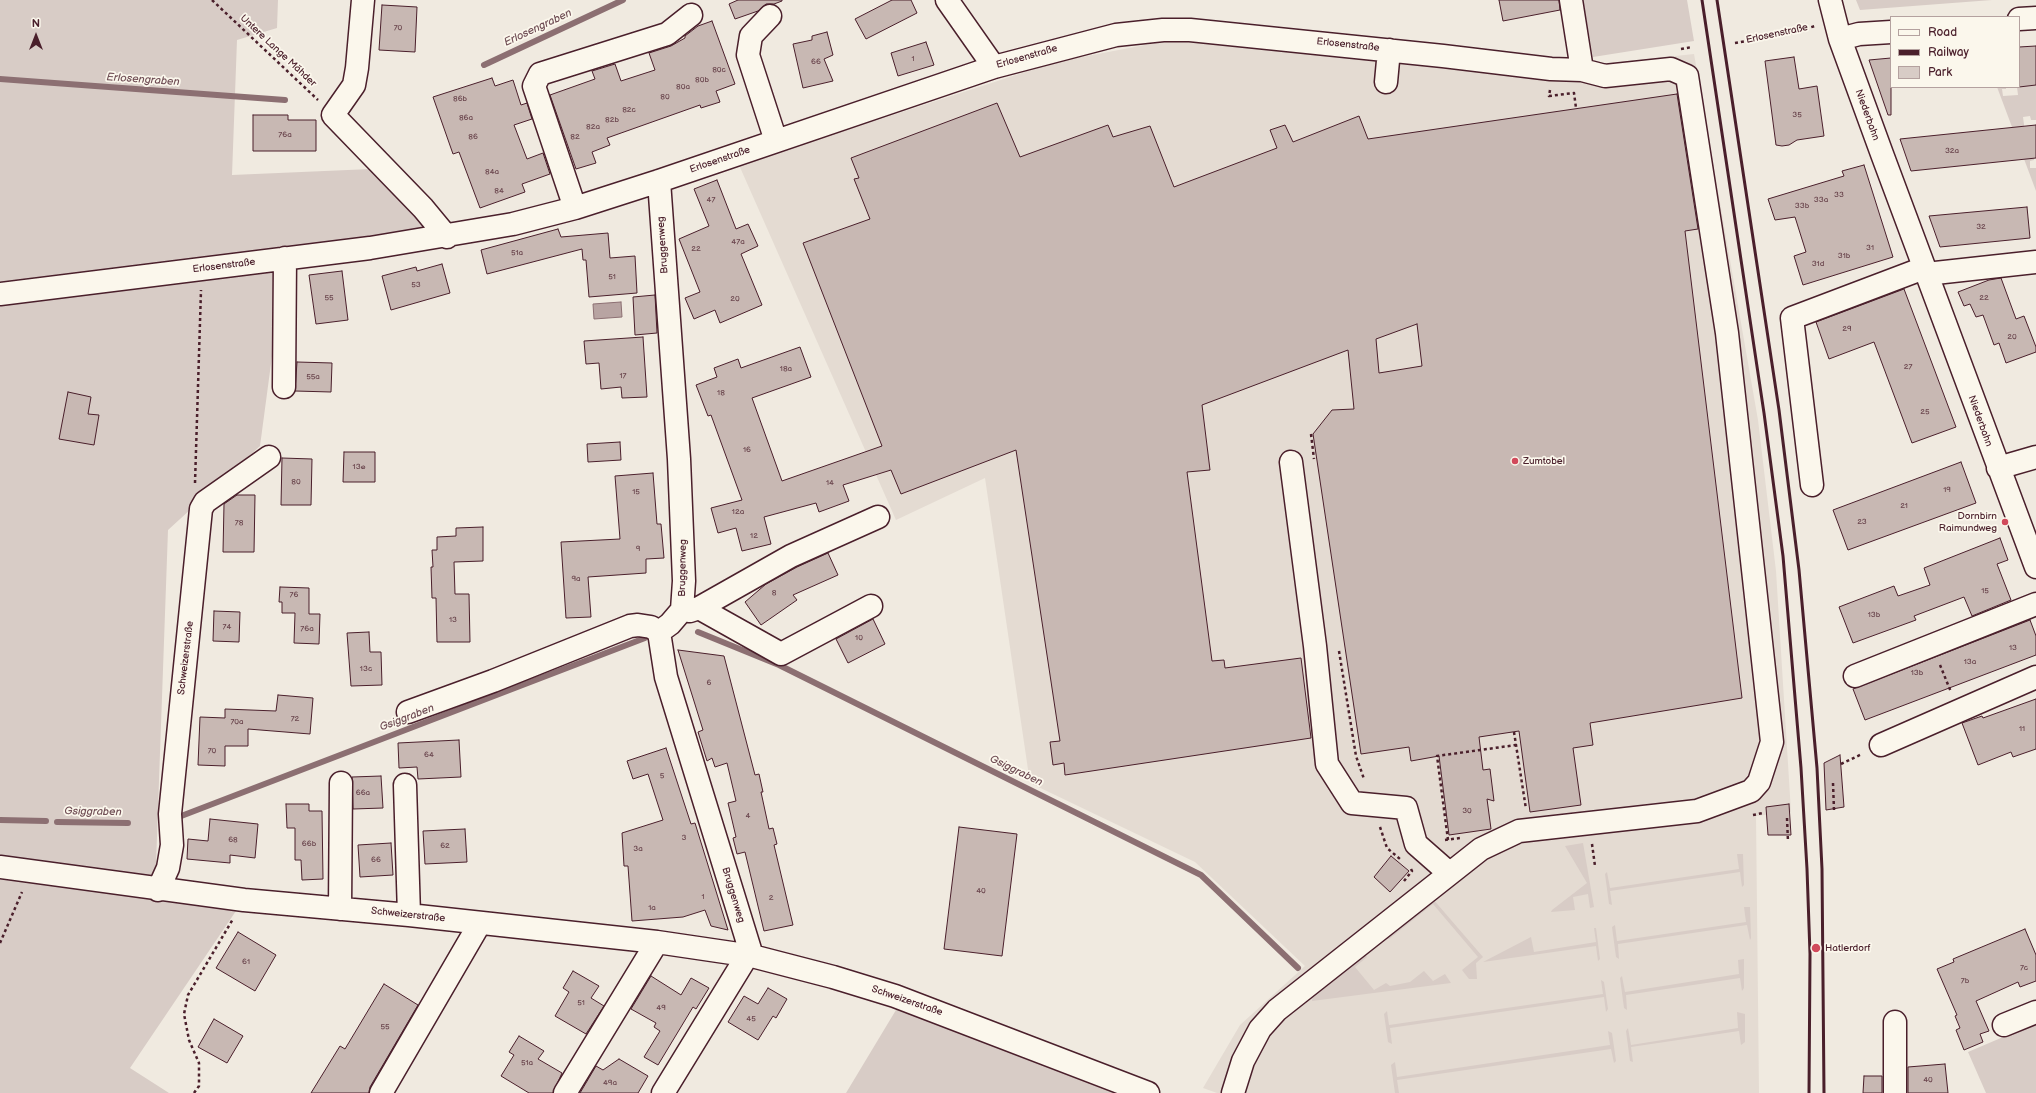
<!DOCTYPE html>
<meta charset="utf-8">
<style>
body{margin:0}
#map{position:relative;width:2036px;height:1093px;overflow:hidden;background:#f0eae0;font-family:"Balsamiq Sans",sans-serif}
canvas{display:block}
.legend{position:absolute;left:1890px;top:16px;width:130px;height:72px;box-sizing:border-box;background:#fbf7ec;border:1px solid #b4a19f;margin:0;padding:5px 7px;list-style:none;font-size:12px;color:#4a1f2b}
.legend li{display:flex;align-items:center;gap:8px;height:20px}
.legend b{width:20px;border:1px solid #b4a19f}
.north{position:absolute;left:16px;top:16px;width:40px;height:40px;-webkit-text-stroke:3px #fbf7ec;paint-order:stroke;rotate:0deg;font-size:11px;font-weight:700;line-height:16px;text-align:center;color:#4a1f2b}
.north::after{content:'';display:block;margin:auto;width:14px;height:18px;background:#4a1f2b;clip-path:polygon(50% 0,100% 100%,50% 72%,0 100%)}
</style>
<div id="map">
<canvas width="2036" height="1093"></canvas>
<ul class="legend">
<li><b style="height:5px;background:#fbf7ec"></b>Road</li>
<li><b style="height:5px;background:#4a1f2b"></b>Railway</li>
<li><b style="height:11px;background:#d8ccc6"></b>Park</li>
</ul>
<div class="north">N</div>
</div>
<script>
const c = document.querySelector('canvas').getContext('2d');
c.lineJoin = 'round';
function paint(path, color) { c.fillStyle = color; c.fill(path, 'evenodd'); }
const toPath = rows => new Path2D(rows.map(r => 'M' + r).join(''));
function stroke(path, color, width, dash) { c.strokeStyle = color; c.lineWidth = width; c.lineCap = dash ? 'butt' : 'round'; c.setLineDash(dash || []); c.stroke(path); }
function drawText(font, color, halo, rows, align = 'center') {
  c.font = font + ' "Balsamiq Sans",sans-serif'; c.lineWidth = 3.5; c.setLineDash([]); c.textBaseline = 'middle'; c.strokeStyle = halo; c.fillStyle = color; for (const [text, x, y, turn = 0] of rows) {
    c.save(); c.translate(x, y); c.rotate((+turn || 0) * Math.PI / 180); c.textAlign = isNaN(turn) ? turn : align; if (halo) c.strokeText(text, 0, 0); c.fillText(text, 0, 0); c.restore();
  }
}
const built = toPath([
 [1171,40,1518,73,1694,54,1758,420,1776,571,1791,812,1756,816,1759,1093,1217,1093,1203,1088,1240,1025,1305,966,1195,862,1030,783,985,478,896,520,739,165,1056,62]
]);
const green = toPath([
 [0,0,278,0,277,28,237,40,232,175,371,169,430,230,285,259,260,446,168,530,155,892,242,902,130,1068,169,1093,0,1093],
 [1583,0,1687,0,1694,41,1593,57],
 [1856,0,1992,0,1860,10],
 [2036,85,2036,120,2031,120,2030,116,2023,117,2025,132,2032,131,2034,160,2030,161,2030,168,2036,168,2036,191,1997,87,2006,87,2006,89,2002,89,2003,96,2018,95,2017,87],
 [1583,843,1594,907,1590,908,1588,894,1573,897,1575,910,1551,912,1552,910,1587,883,1565,846],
 [1737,854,1743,854,1744,885,1742,887,1740,872,1610,891,1612,905,1609,904,1605,874,1607,872,1610,888,1739,869],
 [1432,898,1483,957,1476,963,1477,979,1469,979,1462,970,1478,957,1433,904,1389,939,1380,939],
 [1744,907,1750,907,1751,938,1750,940,1747,925,1618,944,1619,959,1616,957,1612,927,1615,925,1617,941,1746,922],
 [1594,928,1596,928,1600,959,1598,961,1596,946,1483,962,1531,937,1534,952,1596,942],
 [1363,953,1367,957,1355,967,1374,990,1386,983,1390,986,1410,982,1424,971,1433,981,1445,974,1451,983,1312,1001,1313,993],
 [1744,959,1744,988,1742,991,1740,978,1626,995,1627,1010,1624,1008,1620,978,1622,976,1625,992,1739,974,1738,960],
 [1601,980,1604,982,1608,1009,1606,1012,1604,997,1390,1028,1392,1044,1388,1042,1384,1014,1387,1011,1389,1025,1603,994],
 [899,1005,1129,1093,846,1093],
 [1737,1012,1745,1014,1745,1042,1741,1045,1739,1031,1631,1047,1633,1062,1630,1061,1626,1031,1628,1028,1631,1045,1738,1028],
 [2036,1023,2036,1093,1986,1093,1968,1052],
 [1608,1031,1612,1033,1616,1061,1614,1063,1611,1049,1397,1080,1399,1093,1395,1093,1391,1065,1395,1062,1397,1077,1610,1045]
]);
const water = toPath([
 [621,302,622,317,594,319,593,304,621,302]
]);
const stream = toPath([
 [484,65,623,0],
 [0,79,285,100],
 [698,632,779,665,1201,875,1298,968],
 [176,818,645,638],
 [0,820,46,821],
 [57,822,128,823]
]);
const building = toPath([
 [738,0,782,0,782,1,774,4,766,4,758,11,735,19,729,4,738,0],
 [892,0,911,0,917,13,866,39,855,19,892,0],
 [1499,0,1559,0,1560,10,1503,21,1499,0],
 [382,5,417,7,415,52,379,50,382,5],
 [712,21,735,84,716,91,720,102,701,108,700,105,607,138,610,145,592,152,596,163,576,169,550,95,595,79,592,71,615,64,621,81,655,70,649,53,671,46,685,38,685,36,698,26,712,21],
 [827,32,833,55,824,59,833,81,803,88,793,44,812,40,812,36,827,32],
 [926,42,934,65,898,76,891,53,926,42],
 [2036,46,2036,85,2019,87,2019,47,2036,46],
 [1794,57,1799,89,1817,86,1824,136,1797,140,1789,145,1782,146,1776,145,1765,61,1794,57],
 [1891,58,1891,115,1888,115,1869,60,1891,58],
 [492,78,495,86,513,80,521,105,527,103,532,119,514,125,527,159,543,153,550,174,522,184,525,192,480,208,459,152,453,154,433,97,492,78],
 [1677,94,1698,229,1685,231,1742,698,1590,723,1593,745,1573,748,1581,805,1530,812,1519,731,1479,737,1483,770,1490,769,1494,801,1487,799,1491,829,1449,835,1439,756,1411,761,1409,747,1361,754,1313,434,1332,410,1354,409,1348,350,1202,405,1210,470,1187,472,1212,661,1224,660,1225,668,1301,658,1311,738,1065,775,1064,763,1053,765,1050,742,1060,741,1016,450,901,494,891,470,843,485,849,501,819,512,816,503,764,517,771,544,742,551,736,528,718,533,711,508,742,500,711,415,708,416,696,385,717,377,714,368,738,359,741,368,800,347,811,377,752,398,782,481,882,446,803,243,870,219,854,179,859,178,851,158,997,103,1020,157,1108,125,1113,137,1150,126,1174,187,1277,148,1270,130,1285,125,1293,142,1359,116,1368,139,1677,94],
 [1417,324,1422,366,1379,373,1376,339,1417,324],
 [253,115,288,115,288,120,316,120,316,151,253,151,253,115],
 [2036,125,2036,158,1911,171,1900,139,2036,125],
 [1864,165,1893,257,1803,285,1794,256,1806,252,1795,217,1775,220,1768,199,1844,176,1842,171,1864,165],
 [717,180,736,229,748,224,758,246,741,254,762,305,720,323,715,310,694,319,685,298,700,292,679,239,709,226,694,189,717,180],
 [2027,207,2030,238,1940,247,1929,216,2027,207],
 [558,229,561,237,608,233,610,258,635,256,637,293,589,297,586,260,583,260,582,249,487,274,481,250,558,229],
 [442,264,450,293,391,310,382,276,416,267,417,271,442,264],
 [342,271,348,320,316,324,309,275,342,271],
 [2001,278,2016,319,2024,316,2036,347,2036,352,2006,363,1999,343,1994,345,1983,315,1976,317,1970,304,1964,306,1958,292,1989,280,2001,278],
 [1904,289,1956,427,1912,443,1874,342,1829,359,1816,322,1904,289],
 [655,295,657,333,635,335,633,297,655,295],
 [643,337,647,397,622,398,621,387,601,389,599,363,586,364,584,341,643,337],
 [297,362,332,363,331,392,295,391,297,362],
 [68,392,91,397,88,414,99,415,94,445,59,439,68,392],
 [620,442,621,460,588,462,587,444,620,442],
 [344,452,375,452,375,482,343,482,344,452],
 [282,458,312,459,311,505,281,505,282,458],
 [1961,462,1976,503,1848,550,1833,510,1961,462],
 [653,473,657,524,661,524,664,558,646,559,646,573,588,577,591,617,566,618,561,542,620,539,615,476,653,473],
 [237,495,255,495,254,552,223,552,224,504,237,495],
 [483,527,483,561,454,562,455,594,469,594,470,642,437,642,436,598,432,598,431,567,433,567,432,550,437,550,437,537,456,536,456,528,483,527],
 [2000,538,2008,560,1997,564,2011,600,1972,616,1964,597,1914,616,1916,620,1853,643,1839,607,1894,586,1898,596,1930,585,1924,568,2000,538],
 [828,553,838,575,793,595,797,600,761,625,745,602,766,584,797,567,828,553],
 [280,587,309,588,309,614,320,614,319,644,294,643,295,613,282,613,282,602,279,602,280,587],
 [214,611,240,612,239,642,213,641,214,611],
 [873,619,885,644,848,663,836,639,873,619],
 [2030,620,2036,636,2036,655,1865,720,1853,689,2030,620],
 [369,632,370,652,381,652,382,685,351,686,347,633,369,632],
 [678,650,724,656,755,775,759,774,763,792,761,792,769,829,773,828,777,844,774,845,793,925,764,931,745,852,737,854,733,838,736,837,728,803,736,801,727,763,715,767,712,758,707,761,698,732,703,730,678,650],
 [278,695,313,698,310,734,248,729,248,746,225,746,225,766,198,765,200,717,225,718,225,709,276,711,278,695],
 [2036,699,2036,749,2013,757,2011,752,1978,765,1962,723,1982,716,1983,718,2036,699],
 [459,740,461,777,418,779,417,767,399,768,398,743,459,740],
 [666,748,691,824,695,823,728,930,711,926,705,910,683,917,632,921,628,866,624,866,622,833,663,820,648,774,633,779,627,761,666,748],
 [1840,755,1844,807,1826,810,1824,763,1840,755],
 [381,776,383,808,353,809,352,777,381,776],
 [286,804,309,804,309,811,322,811,323,879,302,880,301,860,295,860,295,828,287,828,286,804],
 [1789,804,1791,835,1768,835,1766,807,1789,804],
 [210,819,258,824,255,858,230,855,230,863,187,859,188,839,208,841,210,819],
 [959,827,1017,834,1002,956,944,949,959,827],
 [465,829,467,862,425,864,423,831,465,829],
 [391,843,393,875,360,877,358,845,391,843],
 [1391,856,1409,871,1390,892,1374,877,1391,856],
 [2025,929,2036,955,2036,981,2020,987,2018,982,1976,1001,1989,1031,1980,1034,1983,1042,1964,1050,1956,1030,1960,1028,1955,1016,1957,1015,1937,969,1954,962,1953,959,2025,929],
 [238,932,276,955,255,991,216,968,238,932],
 [573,971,599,986,591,998,604,1006,586,1034,555,1016,569,992,563,988,573,971],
 [651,976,681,995,691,978,709,988,696,1009,693,1007,658,1065,644,1057,660,1031,654,1027,656,1023,631,1009,651,976],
 [384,984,418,1005,370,1087,369,1093,311,1093,340,1046,345,1049,384,984],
 [768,988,787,999,776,1018,773,1016,758,1040,728,1022,744,996,758,1004,768,988],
 [214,1019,243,1036,227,1063,198,1047,214,1019],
 [519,1036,544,1051,538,1059,562,1073,553,1093,529,1093,501,1076,514,1055,509,1052,519,1036],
 [619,1059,648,1076,638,1093,580,1093,596,1066,603,1070,619,1059],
 [1945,1064,1948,1093,1908,1093,1908,1067,1945,1064],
 [1864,1076,1882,1076,1882,1093,1863,1093,1864,1076]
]);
const path = toPath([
 [212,0,318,100],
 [1735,43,1791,33,1815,26],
 [1681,49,1692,47],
 [1550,90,1549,96,1574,93,1576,108],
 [1311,434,1314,459],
 [195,483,201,290],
 [1339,651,1356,756,1364,779],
 [1940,665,1951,692],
 [1514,732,1526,809],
 [1841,764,1862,754],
 [1833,783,1834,810],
 [1753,815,1763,813],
 [1787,818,1788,842],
 [1380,827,1387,848,1400,859],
 [1445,840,1460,838],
 [1448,840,1437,756,1516,745],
 [1592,844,1595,866],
 [1404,881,1412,871,1411,869],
 [0,943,22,892],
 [194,1093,199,1086,199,1063,189,1040,184,1014,188,995,233,919]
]);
const minor = toPath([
 [363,0,357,68,354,85,333,115,423,208,447,237],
 [947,0,994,67],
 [1571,0,1582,70],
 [1830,0,1840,39,1882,154,2036,567],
 [770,16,751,36,748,55,776,141],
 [2019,19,2036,18],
 [1840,39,1859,34,1891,32],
 [1386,82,1389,50],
 [659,181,679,459,684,581,682,610,670,624,659,632,666,677,752,956],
 [575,208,534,86,540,74,667,34,691,15],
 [1926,274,2036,262],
 [0,294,370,248,513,224,575,208,659,181,994,67,1116,35,1163,30,1190,30,1443,56,1551,69,1582,70,1605,76,1671,69,1687,76,1727,333,1772,742,1759,782,1751,791,1697,811,1519,831,1481,849,1277,1010,1260,1029,1243,1061,1233,1093],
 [284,387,285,258],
 [1291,462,1315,646,1327,764,1352,803,1406,808,1416,844,1449,873],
 [1998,468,2036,457],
 [1812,485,1792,318,1924,268],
 [699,608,781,654,871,606],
 [682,610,690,611,699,608,791,556,878,517],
 [1855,676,2036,604],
 [408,712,493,681,630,626,638,625,651,627,659,632],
 [1881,745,2036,677],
 [405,785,409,915],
 [0,867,244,900,409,915,657,942,752,956,833,977,895,996,1148,1093],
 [158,890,168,868,172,845,170,814,201,509,205,502,269,457],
 [340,909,341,783],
 [2004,1025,2036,1012],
 [381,1093,480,923],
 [565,1093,657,942],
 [663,1093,747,956],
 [1895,1093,1895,1022]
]);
const rail = toPath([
 [1702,0,1764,413,1783,556,1801,768,1807,869,1810,954,1809,1093],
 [1717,0,1779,410,1799,570,1817,768,1822,869,1824,1093]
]);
const markers = [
 [1515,461,4,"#d1495b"],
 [2005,522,4,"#d1495b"],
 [1816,948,5,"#d1495b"]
];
const numberNames = [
 ["70",398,28],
 ["1",913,59],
 ["66",816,62],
 ["80c",719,70],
 ["80b",702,80],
 ["80a",683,87],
 ["80",665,97],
 ["86b",460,99],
 ["82c",629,110],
 ["35",1797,115],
 ["86a",466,118],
 ["82b",612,120],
 ["82a",593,127],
 ["76a",285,135],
 ["86",473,137],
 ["82",575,137],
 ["32a",1952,151],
 ["84a",492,172],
 ["84",499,191],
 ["33",1839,195],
 ["47",711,200],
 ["33a",1821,200],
 ["33b",1802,206],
 ["32",1981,227],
 ["47a",738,242],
 ["31",1870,248],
 ["22",696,249],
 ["51a",517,253],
 ["31b",1844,256],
 ["31d",1818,264],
 ["51",612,277],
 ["53",416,285],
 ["55",329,298],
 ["22",1984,298],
 ["20",735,299],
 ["29",1847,329],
 ["20",2012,337],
 ["27",1908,367],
 ["18a",786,369],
 ["17",623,376],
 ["55a",313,377],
 ["18",721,393],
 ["25",1925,412],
 ["16",747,450],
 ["13e",359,467],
 ["80",296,482],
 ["14",830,483],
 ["19",1947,490],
 ["15",636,492],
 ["21",1904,506],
 ["12a",738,512],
 ["23",1862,522],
 ["78",239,523],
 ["12",754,536],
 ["9",638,549],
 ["9a",576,579],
 ["15",1985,591],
 ["8",774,593],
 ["76",294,595],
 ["13b",1874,615],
 ["13",453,620],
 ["74",227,627],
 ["76a",307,629],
 ["10",859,638],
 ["13",2013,648],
 ["13a",1970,662],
 ["13c",366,669],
 ["13b",1917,673],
 ["6",709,683],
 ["72",295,719],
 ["70a",237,722],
 ["11",2022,729],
 ["70",212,751],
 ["64",429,755],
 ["5",662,776],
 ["66a",363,793],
 ["30",1467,811],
 ["4",748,816],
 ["3",684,838],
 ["68",233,840],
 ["66b",309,844],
 ["62",445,846],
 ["3a",638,849],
 ["66",376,860],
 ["40",981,891],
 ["1",703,897],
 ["2",771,898],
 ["1a",652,908],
 ["61",246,962],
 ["7c",2024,968],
 ["7b",1965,981],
 ["51",581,1003],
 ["49",661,1008],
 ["45",751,1019],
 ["55",385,1027],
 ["51a",527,1063],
 ["40",1928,1080],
 ["49a",610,1083]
];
const streetNames = [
 ["Erlosenstraße",1777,34,-12],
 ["Erlosenstraße",1348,45,6],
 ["Untere Lange Mähder",278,51,43],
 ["Erlosenstraße",1027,57,-16],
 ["Niederbahn",1867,115,70],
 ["Erlosenstraße",720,160,-19],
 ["Bruggenweg",663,245,-94],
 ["Erlosenstraße",224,266,-7],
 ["Niederbahn",1980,421,70],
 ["Bruggenweg",683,568,-89],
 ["Schweizerstraße",186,658,-83],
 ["Bruggenweg",733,895,73],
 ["Schweizerstraße",408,915,6],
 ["Schweizerstraße",907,1001,19]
];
const poiNames = [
 ["Zumtobel",1523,461],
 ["Dornbirn",1997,516,"right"],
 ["Raimundweg",1997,528,"right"],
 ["Hatlerdorf",1825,948]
];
const waterNames = [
 ["Erlosengraben",538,28,-25],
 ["Erlosengraben",143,80,4],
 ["Gsiggraben",407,718,-21],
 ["Gsiggraben",1016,771,26],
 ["Gsiggraben",93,812,1]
];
paint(built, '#e4dbd2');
paint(green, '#d8ccc6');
paint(water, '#b8a4a2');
stroke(water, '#8c6f72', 1);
stroke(stream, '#8c6f72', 6);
paint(building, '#c8b8b3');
stroke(building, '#4a1f2b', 1);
stroke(minor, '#4a1f2b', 25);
stroke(path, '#4a1f2b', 2.5, [3, 3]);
stroke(minor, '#fbf7ec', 22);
stroke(rail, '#4a1f2b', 3);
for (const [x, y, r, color] of markers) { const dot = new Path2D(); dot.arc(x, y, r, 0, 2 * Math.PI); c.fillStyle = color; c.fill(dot); stroke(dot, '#fbf7ec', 1.5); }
drawText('8px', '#6a454d', null, numberNames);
drawText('10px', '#4a1f2b', '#fbf7ec', streetNames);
drawText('10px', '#4a1f2b', '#fbf7ec', poiNames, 'left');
drawText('italic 11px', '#704e55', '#fbf7ec', waterNames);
</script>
